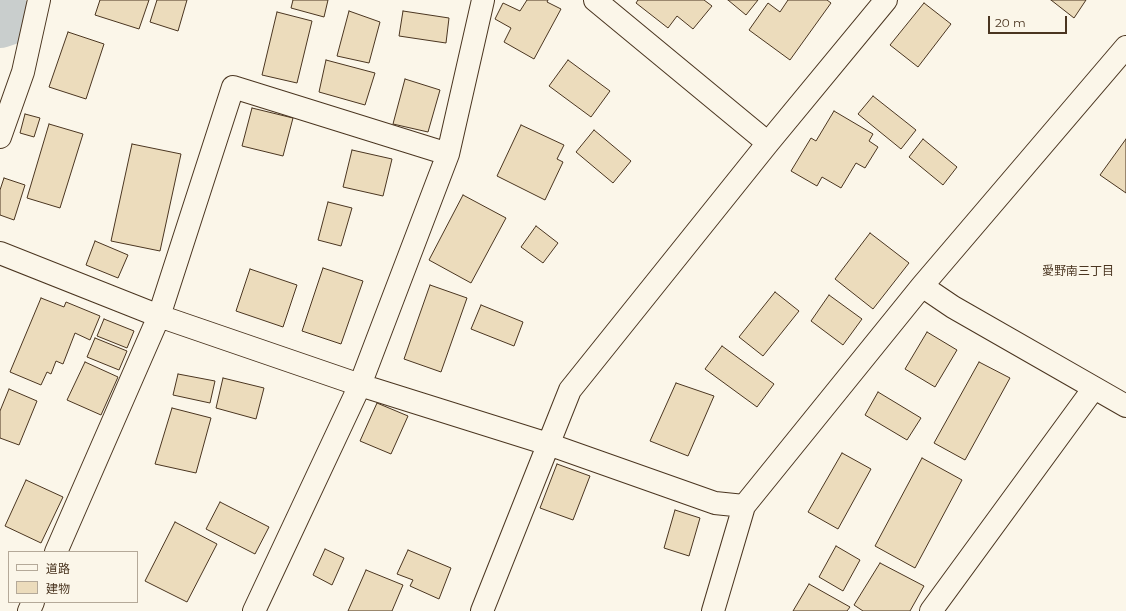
<!DOCTYPE html>
<meta charset="utf-8">
<style>
body{margin:0}
#map{position:relative;width:1126px;height:611px;overflow:hidden;background:#fbf6e9;font-family:Montserrat,"Noto Sans JP",sans-serif}
canvas{display:block}
.legend{position:absolute;left:8px;top:551px;width:130px;height:52px;box-sizing:border-box;background:#fbf6e9;border:1px solid #b4a999;margin:0;padding:5px 7px;list-style:none;font-size:12px;color:#4a3520}
.legend li{display:flex;align-items:center;gap:8px;height:20px}
.legend b{width:20px;border:1px solid #b4a999}
.scale{position:absolute;left:988px;top:16px;width:79px;height:18px;box-sizing:border-box;border:2px solid #4a3520;border-top:0;padding-left:5px;font-size:12px;line-height:14px;white-space:nowrap;color:#4a3520;-webkit-text-stroke:3px #fbf6e9;paint-order:stroke}
</style>
<div id="map">
<canvas width="1126" height="611"></canvas>
<ul class="legend">
<li><b style="height:5px;background:#fbf6e9"></b>道路</li>
<li><b style="height:11px;background:#ecdcbc"></b>建物</li>
</ul>
<div class="scale">20 m</div>
</div>
<script>
const c = document.querySelector('canvas').getContext('2d');
c.lineJoin = 'round';
const toPath = rows => new Path2D(rows.map(r => 'M' + r).join(''));
function stroke(path, color, width, dash) { c.strokeStyle = color; c.lineWidth = width; c.lineCap = dash ? 'butt' : 'round'; c.setLineDash(dash || []); c.stroke(path); }
function paint(path, color) { c.fillStyle = color; c.fill(path, 'evenodd'); }
function drawText(font, color, halo, rows, align = 'center') {
  c.font = font + ' Montserrat,"Noto Sans JP",sans-serif'; c.lineWidth = 3; c.setLineDash([]); c.textBaseline = 'middle'; c.strokeStyle = halo; c.fillStyle = color; for (const [text, x, y, turn = 0] of rows) {
    c.save(); c.translate(x, y); c.rotate((+turn || 0) * Math.PI / 180); c.textAlign = isNaN(turn) ? turn : align; if (halo) c.strokeText(text, 0, 0); c.fillText(text, 0, 0); c.restore();
  }
}
const river = toPath([
 [0,24,12,20]
]);
const building = toPath([
 [100,0,149,0,139,29,95,15,100,0],
 [157,0,187,0,178,31,150,22,157,0],
 [293,0,328,0,324,17,291,8,293,0],
 [527,0,548,0,547,2,561,9,534,59,504,42,511,28,495,19,503,3,520,11,527,0],
 [638,0,704,0,712,6,693,29,677,16,668,28,636,3,638,0],
 [728,0,758,0,746,15,728,0],
 [788,0,827,0,831,3,790,60,749,30,768,3,780,12,788,0],
 [1051,0,1086,0,1074,18,1051,0],
 [924,3,951,24,918,67,890,45,924,3],
 [349,11,380,22,369,63,337,56,349,11],
 [403,11,449,18,446,43,399,36,403,11],
 [277,12,312,21,297,83,262,75,277,12],
 [68,32,104,44,86,99,49,87,68,32],
 [326,60,375,73,365,105,319,92,326,60],
 [568,60,610,91,591,117,549,86,568,60],
 [405,79,440,90,428,132,393,124,405,79],
 [873,96,916,130,901,149,858,114,873,96],
 [252,108,293,118,283,156,242,146,252,108],
 [834,111,873,134,869,141,878,147,865,168,856,163,841,188,822,177,817,186,791,171,811,138,816,141,834,111],
 [25,114,40,118,34,137,20,133,25,114],
 [49,124,83,134,60,208,27,198,49,124],
 [521,125,564,145,557,159,563,162,545,200,497,176,521,125],
 [594,130,631,161,613,183,576,152,594,130],
 [923,139,957,167,943,185,909,157,923,139],
 [1126,139,1126,193,1100,175,1126,139],
 [132,144,181,154,160,251,111,241,132,144],
 [352,150,392,159,383,196,343,187,352,150],
 [4,178,25,185,14,220,0,215,0,190,4,178],
 [463,195,506,218,471,283,429,260,463,195],
 [328,202,352,208,341,246,318,240,328,202],
 [536,226,558,243,543,263,521,247,536,226],
 [870,233,909,263,873,309,835,279,870,233],
 [95,241,128,255,118,278,86,265,95,241],
 [323,268,363,281,341,344,302,331,323,268],
 [250,269,297,285,283,327,236,311,250,269],
 [430,285,467,298,441,372,404,359,430,285],
 [775,292,799,311,763,356,739,337,775,292],
 [829,295,862,319,843,345,811,321,829,295],
 [41,298,64,307,66,302,100,316,90,340,75,333,63,364,56,361,51,374,47,372,41,385,10,372,41,298],
 [481,305,523,322,514,346,471,329,481,305],
 [104,319,134,331,127,348,97,336,104,319],
 [927,332,957,350,935,387,905,369,927,332],
 [95,338,127,351,119,370,87,357,95,338],
 [722,346,774,384,757,407,705,369,722,346],
 [85,362,118,377,101,415,67,400,85,362],
 [979,362,1010,378,965,460,934,443,979,362],
 [178,374,215,381,210,403,173,395,178,374],
 [223,378,264,388,256,419,216,408,223,378],
 [676,383,714,396,688,456,650,441,676,383],
 [9,389,37,401,19,445,0,438,0,411,9,389],
 [878,392,921,418,907,440,865,415,878,392],
 [377,403,408,416,391,454,360,441,377,403],
 [172,408,211,418,196,473,155,464,172,408],
 [842,453,871,469,838,529,808,512,842,453],
 [922,458,962,480,915,568,875,546,922,458],
 [557,464,590,476,573,520,540,508,557,464],
 [26,480,63,497,41,543,5,526,26,480],
 [220,502,269,527,255,554,206,529,220,502],
 [675,510,700,518,689,556,664,548,675,510],
 [175,522,217,544,187,602,145,581,175,522],
 [836,546,860,560,843,591,819,577,836,546],
 [325,549,344,558,332,585,313,575,325,549],
 [408,550,451,568,439,599,410,586,413,580,397,574,408,550],
 [880,563,924,586,910,611,863,611,854,605,880,563],
 [366,570,403,585,392,611,348,611,366,570],
 [809,584,850,607,847,611,793,611,809,584]
]);
const minor = toPath([
 [595,0,768,143],
 [0,137,23,72,39,0],
 [0,253,159,316,360,385,548,444,715,503,744,506],
 [922,286,953,307,1126,406],
 [56,552,159,316,233,87,448,154],
 [29,611,33,602],
 [254,611,360,385,448,154,483,0],
 [482,611,570,390,768,143,886,0],
 [713,611,744,506,922,286,1126,47],
 [931,611,1094,388]
]);
const neighbourhoodNames = [
 ["愛野南三丁目",1078,271]
];
stroke(river, '#c9cecd', 48);
paint(building, '#ecdcbc');
stroke(building, '#4a3520', 1);
stroke(minor, '#4a3520', 24);
stroke(minor, '#fbf6e9', 22);
drawText('12px', '#4a3520', '#fbf6e9', neighbourhoodNames);
</script>
